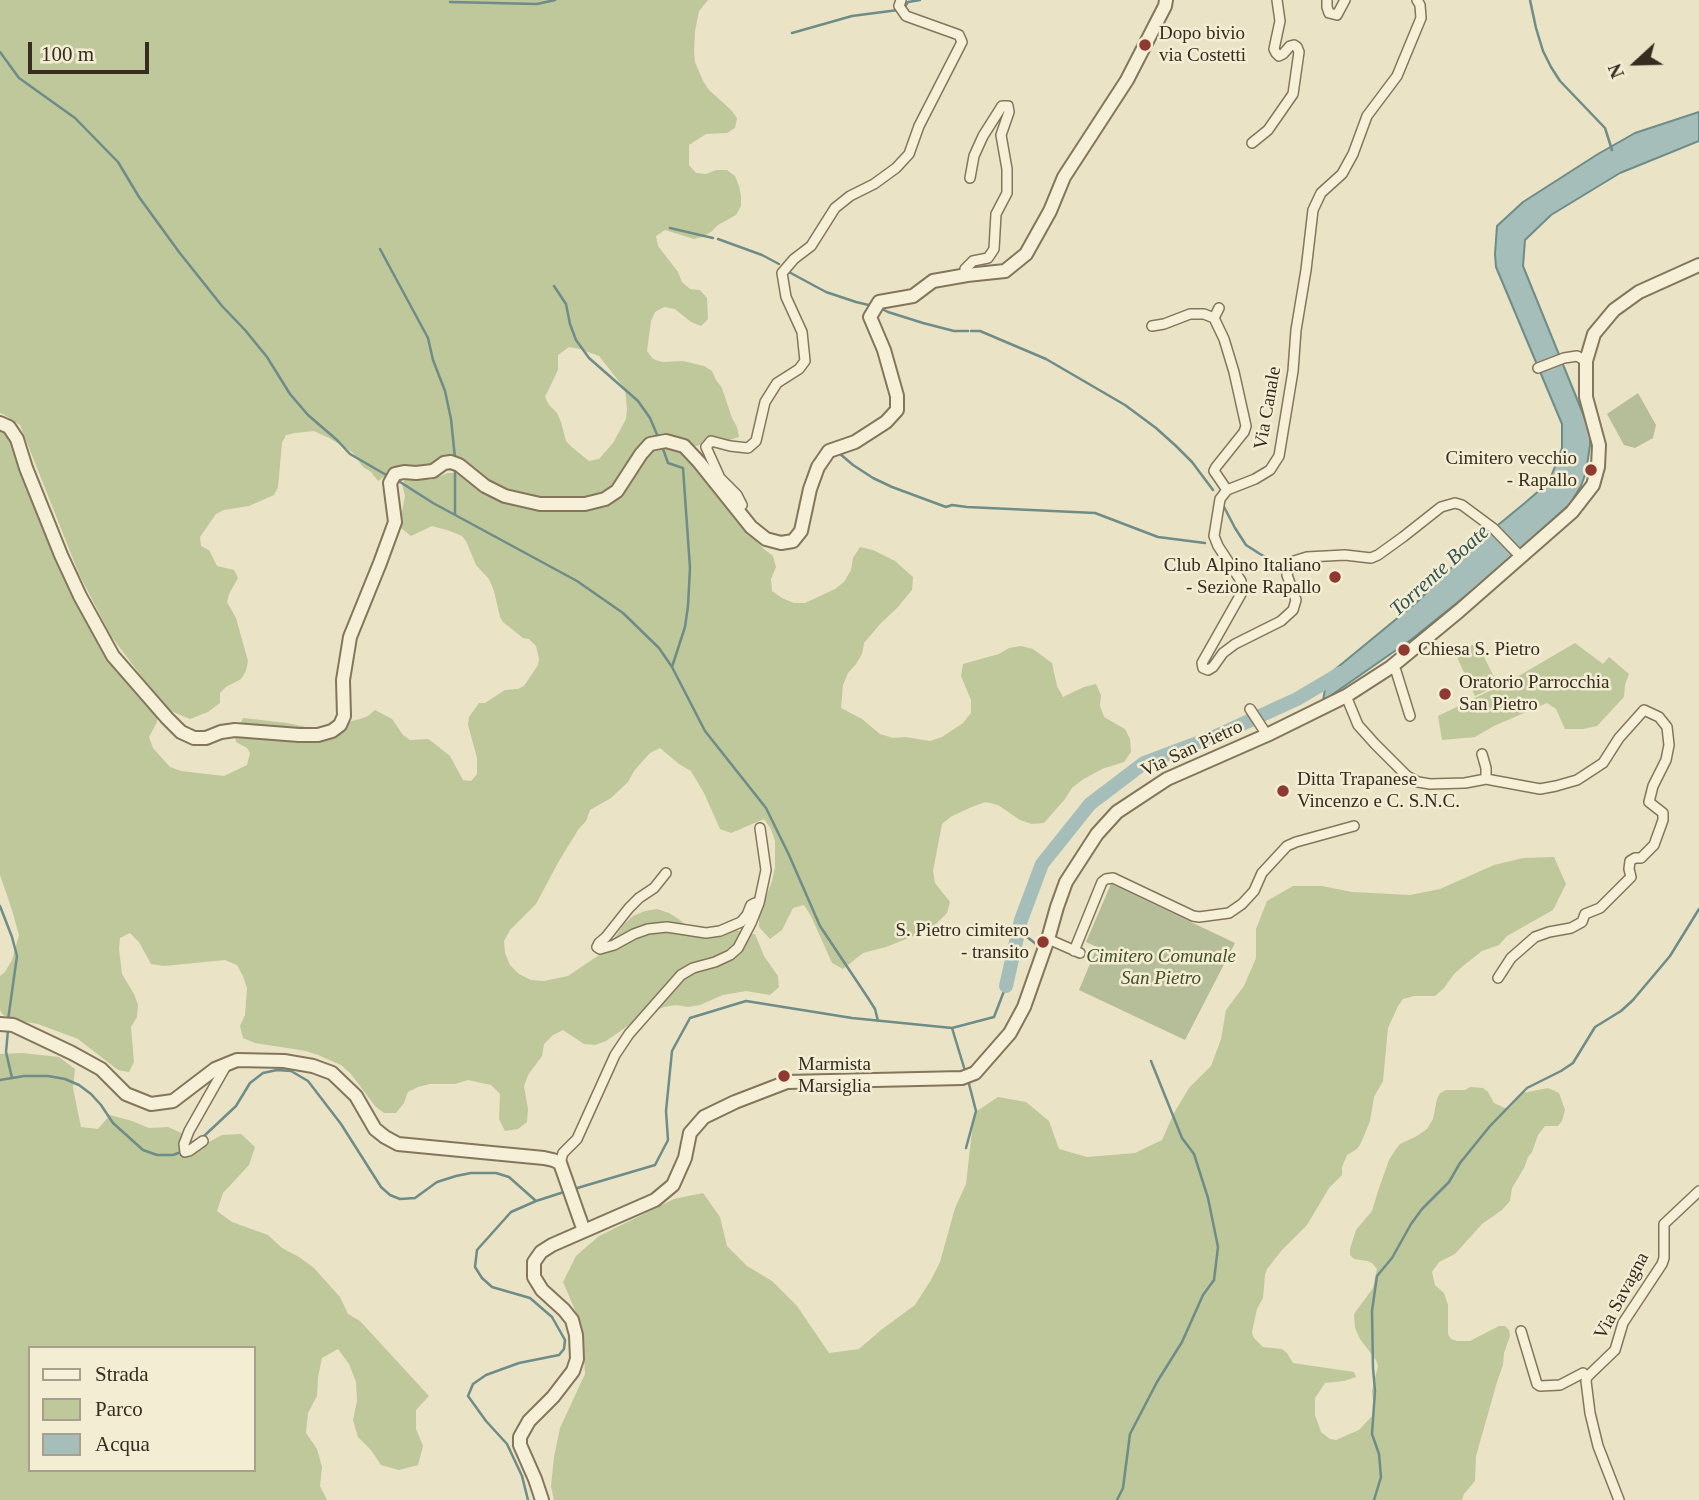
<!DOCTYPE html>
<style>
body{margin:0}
#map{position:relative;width:1699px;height:1500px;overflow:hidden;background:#ebe3c5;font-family:Georgia,serif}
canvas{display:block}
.legend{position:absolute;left:28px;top:1346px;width:228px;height:126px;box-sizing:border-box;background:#f3edd4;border:2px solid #a7a08c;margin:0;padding:9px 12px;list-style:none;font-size:21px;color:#362c1f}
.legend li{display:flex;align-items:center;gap:14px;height:35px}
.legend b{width:35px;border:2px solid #a7a08c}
.north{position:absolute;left:1601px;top:28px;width:70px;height:70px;-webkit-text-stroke:5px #f3edd4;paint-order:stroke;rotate:248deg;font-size:19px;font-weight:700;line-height:28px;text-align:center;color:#362c1f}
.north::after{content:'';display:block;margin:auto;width:24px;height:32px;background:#362c1f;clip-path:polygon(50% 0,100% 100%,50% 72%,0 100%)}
.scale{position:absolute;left:28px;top:42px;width:121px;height:32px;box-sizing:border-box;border:4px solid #362c1f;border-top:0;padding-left:9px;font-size:21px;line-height:24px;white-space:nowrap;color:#362c1f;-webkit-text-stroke:5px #f3edd4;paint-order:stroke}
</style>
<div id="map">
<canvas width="1699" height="1500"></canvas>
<ul class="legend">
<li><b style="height:9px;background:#f6f0d8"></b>Strada</li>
<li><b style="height:19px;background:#bec89a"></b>Parco</li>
<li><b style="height:19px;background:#a6beba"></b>Acqua</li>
</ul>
<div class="north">N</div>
<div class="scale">100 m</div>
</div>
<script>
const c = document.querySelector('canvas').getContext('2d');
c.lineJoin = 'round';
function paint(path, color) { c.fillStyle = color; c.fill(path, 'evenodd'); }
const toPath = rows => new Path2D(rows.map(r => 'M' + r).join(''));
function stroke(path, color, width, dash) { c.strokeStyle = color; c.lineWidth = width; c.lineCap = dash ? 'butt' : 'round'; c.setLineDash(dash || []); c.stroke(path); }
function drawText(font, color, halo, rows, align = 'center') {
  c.font = font + ' Georgia,serif'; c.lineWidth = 5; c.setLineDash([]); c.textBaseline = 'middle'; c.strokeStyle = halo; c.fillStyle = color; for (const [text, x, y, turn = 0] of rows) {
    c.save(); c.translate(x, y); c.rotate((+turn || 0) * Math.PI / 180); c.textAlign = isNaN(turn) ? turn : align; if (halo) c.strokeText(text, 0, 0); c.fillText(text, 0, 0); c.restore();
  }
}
const green = toPath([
 [0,0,708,0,699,11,695,31,694,52,695,62,703,81,709,90,731,110,737,118,735,128,727,133,706,134,689,145,689,165,696,173,706,174,716,170,727,170,735,176,739,186,741,196,741,206,736,215,718,225,711,232,702,237,694,239,665,230,656,236,658,246,678,272,682,282,690,289,700,290,707,298,708,319,701,326,691,322,675,309,664,307,655,312,651,321,647,351,653,359,662,362,683,361,704,366,712,371,716,380,722,388,732,418,737,427,739,437,730,440,709,439,701,445,690,447,673,436,663,435,653,438,611,491,581,499,558,500,520,496,442,460,424,468,394,470,378,481,371,472,363,467,352,452,329,438,314,431,295,433,286,435,282,443,278,487,274,495,249,506,224,510,216,514,200,537,201,546,209,550,217,566,234,570,238,578,229,594,227,602,236,618,248,661,246,671,241,679,226,687,220,693,220,703,208,712,190,719,171,711,157,697,111,636,79,574,20,425,3,414,0,413],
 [569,347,580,349,599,356,625,389,627,409,626,419,613,443,599,459,589,461,573,448,566,441,561,422,557,413,549,405,545,397,558,370,558,355],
 [0,428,9,436,76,595,157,715,157,722,149,737,153,748,170,767,181,771,224,776,247,765,250,753,247,748,236,742,235,736,243,718,287,723,321,730,344,725,352,721,360,719,368,716,375,710,392,719,403,735,410,740,428,739,435,744,450,756,463,780,471,781,477,774,477,758,468,725,469,717,479,703,485,703,505,690,518,689,524,686,538,665,539,659,536,646,529,639,523,638,503,622,500,617,494,591,489,579,476,565,466,541,462,536,450,531,432,526,411,536,401,528,400,522,405,496,402,484,406,479,431,480,448,473,454,473,567,509,599,507,615,500,626,487,641,461,653,449,666,447,681,452,699,471,736,521,764,549,773,556,776,567,771,579,772,591,782,598,794,603,805,603,835,589,844,582,851,570,853,558,860,547,873,550,895,561,913,577,912,590,897,608,880,624,864,643,862,654,856,664,848,673,843,685,841,708,862,719,880,734,893,738,905,737,930,741,942,737,963,723,971,713,971,700,961,676,963,664,999,654,1009,648,1021,646,1033,649,1052,663,1057,686,1063,697,1084,687,1096,684,1101,695,1100,706,1104,717,1125,729,1130,739,1131,752,1124,762,1102,769,1082,780,1072,788,1065,799,1044,823,1032,824,1020,820,998,805,986,802,974,806,952,816,942,824,933,871,935,883,950,902,947,913,931,929,886,947,863,953,843,969,832,963,811,916,804,905,793,908,782,930,770,939,759,927,759,917,772,881,775,868,775,841,771,829,764,819,731,833,720,829,704,793,691,771,679,764,660,748,650,753,634,771,628,782,611,798,590,810,586,821,578,830,559,861,536,904,510,930,504,941,505,953,510,965,519,974,531,980,544,981,568,976,599,955,616,936,624,924,633,916,645,911,657,909,669,913,680,920,698,936,734,929,746,934,755,934,764,956,778,976,779,987,770,995,746,991,723,995,700,1005,688,1007,676,1005,664,1007,642,1016,606,1041,595,1045,584,1044,563,1030,553,1035,544,1044,542,1056,528,1075,524,1086,528,1109,527,1122,518,1129,505,1131,499,1119,500,1094,491,1085,468,1080,455,1084,430,1084,418,1087,408,1092,404,1103,396,1113,384,1113,375,1106,351,1074,341,1065,318,1055,306,1051,255,1043,243,1038,240,1026,245,1015,247,988,243,976,237,965,225,960,164,966,151,964,139,942,130,933,120,938,119,949,122,974,134,994,138,1005,137,1017,131,1027,134,1062,129,1072,118,1070,78,1039,38,1024,14,1020,3,1015,0,1010,0,976,5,972,12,960,19,935,12,910,0,875],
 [1477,643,1498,685,1475,696,1455,653],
 [1575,643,1603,664,1609,657,1629,674,1625,685,1624,697,1597,726,1583,729,1565,729,1556,709,1547,703,1494,726,1475,737,1442,740,1438,716,1510,681],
 [1554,857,1566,884,1553,910,1507,936,1499,945,1482,951,1463,966,1454,974,1444,988,1435,996,1414,996,1403,999,1398,1006,1388,1028,1383,1081,1374,1097,1370,1121,1361,1143,1357,1149,1347,1155,1342,1167,1342,1175,1329,1188,1307,1225,1282,1250,1267,1269,1265,1275,1263,1298,1257,1309,1253,1327,1252,1333,1254,1338,1263,1347,1282,1349,1287,1353,1293,1363,1354,1372,1356,1377,1344,1381,1325,1383,1315,1398,1315,1415,1321,1432,1330,1439,1336,1440,1359,1430,1372,1416,1374,1410,1372,1391,1378,1366,1376,1360,1360,1339,1355,1328,1354,1314,1373,1288,1377,1269,1372,1263,1367,1261,1354,1259,1350,1255,1350,1249,1356,1230,1372,1211,1378,1191,1389,1160,1396,1149,1400,1144,1417,1136,1427,1129,1433,1119,1437,1099,1440,1093,1446,1090,1465,1090,1470,1087,1483,1088,1488,1092,1494,1103,1505,1108,1511,1107,1518,1096,1523,1093,1548,1088,1559,1093,1565,1110,1562,1121,1558,1126,1545,1126,1538,1135,1532,1152,1528,1157,1524,1168,1512,1188,1510,1201,1502,1210,1482,1224,1455,1254,1439,1262,1432,1272,1435,1285,1444,1293,1448,1305,1448,1334,1451,1339,1457,1341,1470,1341,1499,1326,1505,1326,1509,1330,1510,1336,1504,1353,1503,1365,1497,1382,1476,1456,1475,1481,1464,1494,1462,1500,554,1500,551,1486,554,1457,560,1428,585,1374,583,1339,575,1310,563,1282,576,1256,599,1236,674,1199,703,1193,720,1217,727,1246,747,1266,772,1281,797,1306,829,1353,859,1349,881,1330,915,1305,931,1280,940,1262,955,1208,966,1184,974,1113,998,1097,1026,1102,1049,1121,1059,1149,1087,1157,1135,1153,1162,1140,1174,1113,1189,1088,1211,1066,1221,1039,1226,1010,1244,986,1256,958,1256,929,1267,901,1293,886,1322,886,1352,892,1410,895,1440,889,1494,865,1523,858],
 [22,1053,59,1057,75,1069,73,1088,81,1127,98,1129,110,1115,132,1121,149,1128,168,1127,186,1135,200,1147,222,1135,241,1134,255,1147,249,1165,223,1193,217,1211,232,1222,268,1235,282,1248,299,1257,314,1268,340,1297,348,1314,360,1321,429,1396,416,1410,416,1429,423,1446,418,1465,399,1470,381,1465,371,1450,358,1437,353,1420,357,1401,356,1382,349,1364,338,1349,322,1358,318,1377,317,1396,308,1413,306,1433,317,1449,322,1467,320,1486,327,1500,0,1500,0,1054],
 [30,1348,254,1348,254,1470,30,1470]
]);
const cemetery = toPath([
 [1638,393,1656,425,1653,438,1635,448,1624,445,1607,414],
 [1111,884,1235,943,1185,1040,1079,990,1097,947,1086,942]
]);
const water = toPath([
 [1699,112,1699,141,1620,173,1551,215,1525,240,1523,266,1590,431,1590,445,1586,472,1581,486,1570,504,1478,586,1412,639,1323,701,1327,676,1417,602,1475,544,1526,502,1549,482,1562,448,1562,424,1496,267,1495,254,1497,226,1523,202,1598,154,1635,133,1699,112]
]);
const stream = toPath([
 [1530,0,1536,28,1543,51,1551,67,1560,81,1605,128,1612,150],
 [450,2,537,4,555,0],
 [904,8,908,2,920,0],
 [792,33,852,16,898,10],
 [0,52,19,78,75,118,118,162,139,197,179,252,222,306,245,330,267,357,290,394,308,415,337,440,350,454,388,476],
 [670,228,713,238],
 [718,239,762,255,779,264],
 [380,249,428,338,433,360,445,391,451,419,455,458],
 [787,271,826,292,856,302,873,306],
 [554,286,566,304,570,324,576,340,589,358,638,401,650,418,658,437],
 [882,309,888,312,923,323,954,331,968,331],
 [971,331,980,331,1046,359,1125,405,1156,428,1176,446,1192,462,1213,490],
 [662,446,668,463,683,468,690,568,688,606,685,627,672,667],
 [839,453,853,465,873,478,892,487,946,507,952,505,967,507,1095,513,1158,537,1205,543],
 [397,480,433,503,577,581,623,613,659,648,672,667,705,731,766,808,789,855,820,926,868,998,875,1009,878,1021],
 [1223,505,1235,528,1246,545,1260,554,1279,564],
 [455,514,455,468],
 [0,906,12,937,17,956,8,1020],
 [1018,930,1040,947],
 [952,1028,966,1074],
 [8,1030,6,1052,12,1078],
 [0,1080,24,1076,48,1076,65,1079,79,1085,91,1094,101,1105,113,1123,143,1150,157,1155,173,1155,181,1152],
 [203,1137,236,1106,250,1083,263,1073,277,1070,291,1071,308,1081,341,1124,381,1187,390,1195,400,1199,415,1198,437,1182,456,1176,471,1173,496,1173,509,1177,536,1201],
 [966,1148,976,1111,968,1080],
 [574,1189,655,1165,668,1140,666,1111,672,1051,690,1018,746,1001,852,1018,952,1028,994,1017,1006,986],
 [528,1500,522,1476,507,1444,486,1421,468,1396,473,1384,486,1375,519,1363,559,1355,564,1349,565,1340,552,1317,530,1298,492,1287,482,1278,475,1267,477,1250,511,1212,536,1201,564,1192],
 [1117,1500,1123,1488,1130,1434,1157,1382,1182,1342,1203,1295,1214,1280,1218,1247,1208,1198,1194,1154,1182,1138,1151,1061],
 [1374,1500,1381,1477,1379,1454,1372,1434,1375,1391,1373,1368,1372,1311,1377,1276,1392,1258,1411,1224,1422,1209,1449,1182,1460,1163,1490,1126,1527,1088,1561,1071,1573,1063,1595,1027,1621,1011,1633,1000,1670,956,1699,909]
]);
const river = toPath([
 [1006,986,1021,920,1042,864,1090,804,1144,763,1216,736,1297,699,1341,673]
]);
const minor = toPath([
 [1327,0,1327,7,1329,13,1337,15,1345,0],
 [1417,0,1420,5,1421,18,1397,76,1367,116,1353,154,1342,174,1321,193,1313,210,1306,270,1296,330,1293,371,1279,456,1270,470,1255,479,1227,490,1220,499,1214,536,1218,546,1241,581,1241,594,1202,663,1203,668,1208,670,1213,667,1223,653,1235,644,1281,621,1293,610,1296,600,1287,575,1289,568,1294,561,1307,557,1345,555,1371,558,1378,555,1403,537,1441,507,1455,503,1462,505,1493,528,1521,557],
 [1252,143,1268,130,1293,94,1299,52,1297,47,1294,45,1290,46,1283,54,1279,56,1276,53,1274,49,1280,21,1277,0],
 [967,275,965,269,973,261,988,258,994,249,996,214,1007,193,1007,169,1001,135,1009,112,1008,106,1002,106,983,136,974,156,970,178],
 [1219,308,1214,318,1224,339,1234,372,1246,426,1244,432,1216,467,1214,471,1227,490],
 [1152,326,1164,324,1190,314,1204,314,1214,318],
 [1538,368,1564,358,1577,356,1586,361],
 [737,510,742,505,737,495,720,478,706,447,711,441,730,446,748,448,756,441,765,402,777,383,799,369,805,361,802,332,786,297,782,273,794,259,811,246,835,208,850,196,874,184,896,168,909,154,919,126,962,42,959,35,906,16,899,6,901,0],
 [1391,667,1396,671,1410,716],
 [1346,696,1358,725,1375,744,1407,776,1418,782,1430,784,1465,783,1486,779,1540,789,1556,786,1577,780,1603,763,1619,738,1644,710,1659,717,1667,727,1669,745,1666,760,1653,786,1649,802,1663,813,1663,820,1654,845,1641,858,1635,858,1630,861,1629,869,1631,877,1600,908,1585,914,1582,922,1571,928,1549,932,1535,937,1511,958,1498,978],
 [1250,709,1267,735],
 [1482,754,1486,768,1486,779],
 [666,873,654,888,639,898,629,908,606,937,599,943,597,947,600,949,614,945,634,934,648,929,667,927,706,933,720,931,741,922,747,915,751,905,755,903,759,903],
 [1048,939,1080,953],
 [1074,951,1102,882,1106,879,1113,878,1193,916,1199,917,1229,913,1242,904,1254,891,1262,873,1287,846,1296,842,1354,826],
 [203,1141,189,1151,185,1152,184,1144,189,1131,227,1064],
 [560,1163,563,1153,577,1139,615,1055,629,1034,681,975,693,968,715,962,730,955,738,948,751,923,759,903,766,870,760,828],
 [1521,1331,1537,1384,1540,1386,1560,1385,1583,1373,1587,1377],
 [1619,1500,1598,1446,1590,1413,1586,1381,1587,1377,1615,1350,1623,1323,1662,1264,1664,1258,1664,1224,1699,1191]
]);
const tertiary = toPath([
 [0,423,9,427,17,439,26,468,61,555,80,596,113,656,167,718,181,732,194,738,206,738,221,732,235,730,299,735,318,735,332,731,340,725,344,716,343,680,350,637,380,563,395,522,390,483,395,474,404,472,416,473,433,471,444,463,451,462,459,465,485,486,505,496,540,504,585,504,605,499,617,491,641,454,650,444,666,441,684,446,699,462,751,527,766,539,781,543,793,541,801,531,810,489,818,467,829,451,855,442,886,422,897,410,897,396,884,350,870,317,879,302,913,296,933,281,967,275,1005,271,1026,254,1050,211,1064,177,1127,80,1165,6,1166,0],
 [0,1024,13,1025,72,1053,101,1069,126,1094,151,1104,173,1101,215,1069,237,1060,284,1061,313,1066,332,1073,356,1096,375,1129,385,1137,398,1144,544,1158,553,1160,560,1163,584,1231],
 [542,1500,535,1479,520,1445,520,1437,529,1421,553,1397,573,1371,577,1359,576,1335,572,1320,564,1310,542,1290,534,1277,534,1262,541,1252,552,1245,655,1200,673,1185,685,1158,690,1133,704,1117,735,1102,787,1082,962,1078,975,1073,1010,1033,1024,1007,1048,939,1057,907,1066,882,1097,834,1117,812,1167,779,1267,735,1346,696,1391,667,1459,611,1572,512,1593,485,1598,467,1599,445,1586,397,1586,361,1594,334,1614,310,1639,292,1699,265]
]);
const markers = [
 [1145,45,7,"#8f3a31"],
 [1591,470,7,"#8f3a31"],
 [1335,577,7,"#8f3a31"],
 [1404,650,7,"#8f3a31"],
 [1445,694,7,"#8f3a31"],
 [1283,791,7,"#8f3a31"],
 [1043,942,7,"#8f3a31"],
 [784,1076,7,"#8f3a31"]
];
const poiNames = [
 ["Dopo bivio",1159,34],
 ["via Costetti",1159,56],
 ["Cimitero vecchio",1577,459,"right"],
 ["- Rapallo",1577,481,"right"],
 ["Club Alpino Italiano",1321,566,"right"],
 ["- Sezione Rapallo",1321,588,"right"],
 ["Chiesa S. Pietro",1418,650],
 ["Oratorio Parrocchia",1459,683],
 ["San Pietro",1459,705],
 ["Ditta Trapanese",1297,780],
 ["Vincenzo e C. S.N.C.",1297,802],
 ["S. Pietro cimitero",1029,931,"right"],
 ["- transito",1029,953,"right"],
 ["Marmista",798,1065],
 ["Marsiglia",798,1087]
];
const streetNames = [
 ["Via Canale",1268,408,-80],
 ["Via San Pietro",1192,749,-25],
 ["Via Savagna",1622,1296,-62]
];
const parkNames = [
 ["Cimitero Comunale",1161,957],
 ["San Pietro",1161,979]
];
const waterNames = [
 ["Torrente Boate",1440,571,-42]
];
paint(green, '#bec89a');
paint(cemetery, '#b5be98');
paint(water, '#a6beba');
stroke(water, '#6e8c88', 2);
stroke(stream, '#6e8c88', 2.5);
stroke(river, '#a6beba', 14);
stroke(minor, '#84765c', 12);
stroke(tertiary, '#84765c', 16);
stroke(minor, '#f6f0d8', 9);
stroke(tertiary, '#f6f0d8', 12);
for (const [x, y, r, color] of markers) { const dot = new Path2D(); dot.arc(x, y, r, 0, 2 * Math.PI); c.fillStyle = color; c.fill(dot); stroke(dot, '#f3edd4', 2.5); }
drawText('19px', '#362c1f', '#f3edd4', poiNames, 'left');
drawText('19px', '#362c1f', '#f3edd4', streetNames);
drawText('italic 19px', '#425027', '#f3edd4', parkNames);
drawText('italic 21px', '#305354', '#f3edd4', waterNames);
</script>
